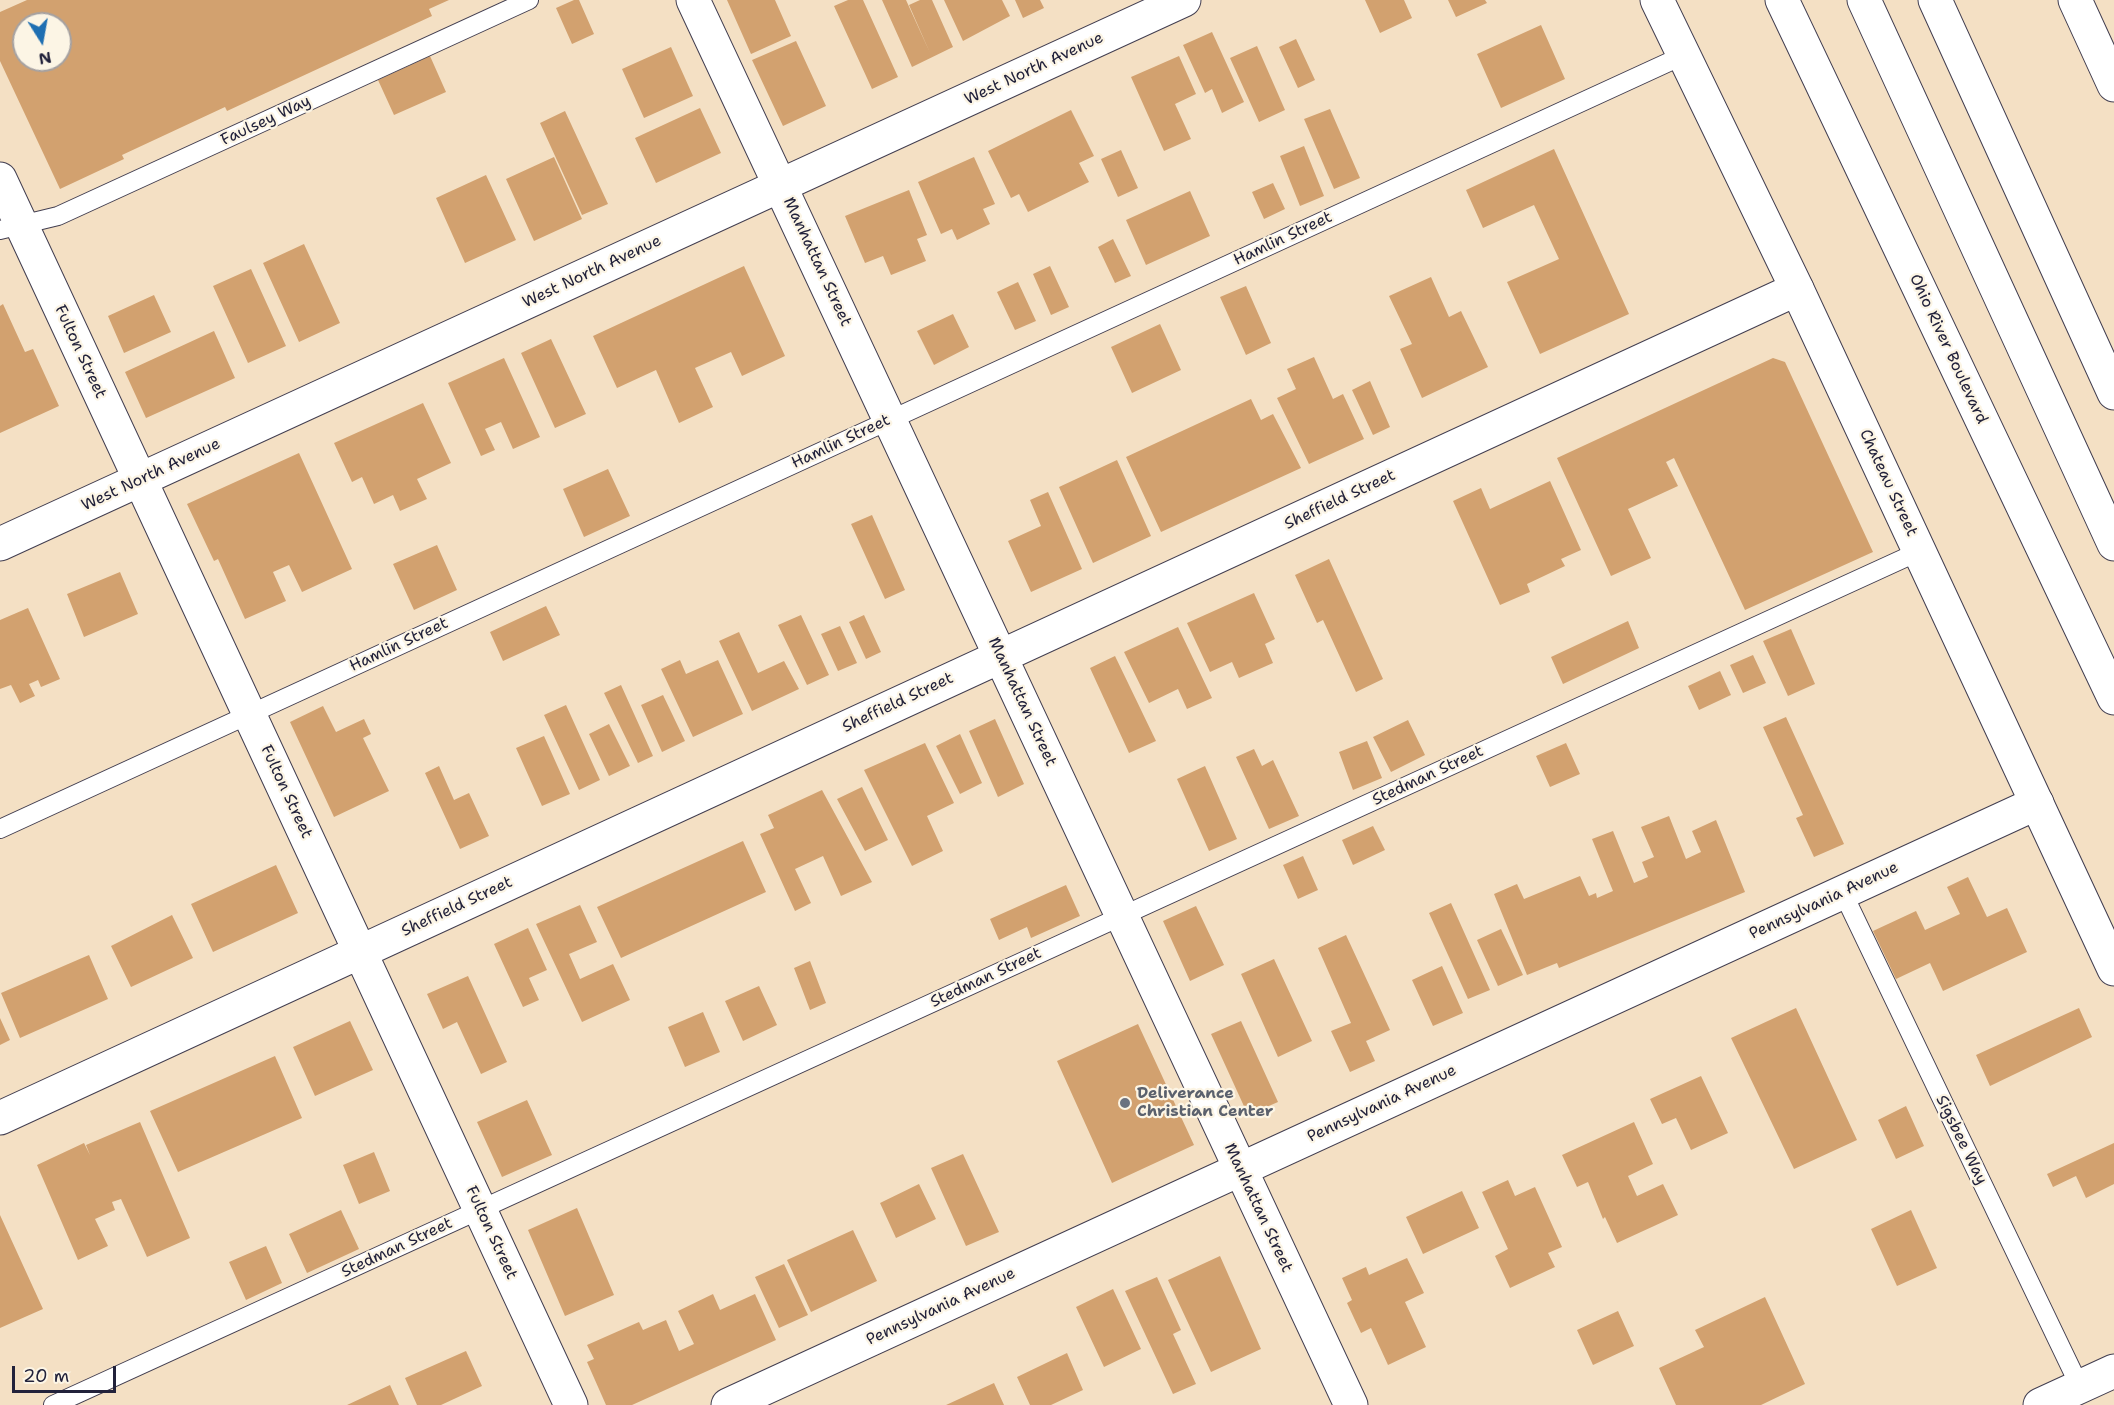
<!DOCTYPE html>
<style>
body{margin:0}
#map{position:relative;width:2114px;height:1405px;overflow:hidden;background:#f4e0c4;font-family:"Shantell Sans",sans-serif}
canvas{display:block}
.north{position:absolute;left:12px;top:12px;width:60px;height:60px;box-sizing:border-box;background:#fcf5e5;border:2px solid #a5a1a1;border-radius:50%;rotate:169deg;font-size:16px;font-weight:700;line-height:24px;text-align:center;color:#22223b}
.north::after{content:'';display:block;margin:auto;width:21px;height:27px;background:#1f6fb2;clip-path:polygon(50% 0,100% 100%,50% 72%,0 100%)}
.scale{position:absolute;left:12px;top:1366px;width:104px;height:27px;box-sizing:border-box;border:3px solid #22223b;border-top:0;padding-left:8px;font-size:18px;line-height:21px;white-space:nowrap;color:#22223b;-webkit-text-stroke:4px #fcf5e5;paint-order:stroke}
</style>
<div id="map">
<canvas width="2114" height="1405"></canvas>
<div class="north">N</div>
<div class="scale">20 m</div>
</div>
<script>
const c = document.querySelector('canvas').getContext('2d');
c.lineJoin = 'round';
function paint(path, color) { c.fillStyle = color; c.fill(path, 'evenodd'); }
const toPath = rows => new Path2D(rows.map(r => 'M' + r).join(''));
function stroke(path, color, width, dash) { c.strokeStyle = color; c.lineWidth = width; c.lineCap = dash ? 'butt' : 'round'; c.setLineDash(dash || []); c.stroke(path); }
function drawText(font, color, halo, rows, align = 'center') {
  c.font = font + ' "Shantell Sans",sans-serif'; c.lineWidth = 4.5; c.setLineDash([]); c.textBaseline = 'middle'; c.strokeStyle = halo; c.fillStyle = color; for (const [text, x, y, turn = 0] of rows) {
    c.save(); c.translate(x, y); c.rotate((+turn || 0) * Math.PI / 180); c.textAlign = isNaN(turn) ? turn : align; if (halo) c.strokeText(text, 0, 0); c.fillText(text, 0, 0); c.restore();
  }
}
const building = toPath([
 [27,0,449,0,429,9,432,16,227,111,225,107,122,155,124,159,60,189,0,61,0,12],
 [24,24,60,24,60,60,24,60],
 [574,0,579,0,594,34,572,44,556,8],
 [727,0,775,0,791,36,751,54],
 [848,0,863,0,898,77,872,89,834,6],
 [882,0,906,0,930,53,909,5,920,0,932,0,953,47,912,67],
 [944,0,1002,0,1010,16,963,41],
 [1015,0,1040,0,1044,8,1023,18],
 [1365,0,1404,0,1412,18,1380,33],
 [1448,0,1485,0,1487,3,1456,17],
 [1541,25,1565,79,1501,108,1477,54],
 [1212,32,1244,102,1222,113,1212,89,1205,93,1183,45],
 [1296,39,1315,80,1298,88,1279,47],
 [796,41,826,106,783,126,752,60],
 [1257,46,1285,110,1259,122,1230,58],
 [671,47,693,96,644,118,622,69],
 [430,56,446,92,394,115,378,80],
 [1179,56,1196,94,1175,104,1191,139,1164,151,1131,77],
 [700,108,721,153,656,183,635,138],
 [1330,109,1360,178,1334,189,1304,119],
 [1071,110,1094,156,1079,163,1089,182,1028,212,1019,194,1011,198,988,151],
 [565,111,608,204,582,215,540,123],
 [1304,146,1324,196,1300,206,1280,156],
 [1554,149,1629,314,1540,354,1507,282,1559,259,1534,205,1483,228,1466,190],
 [1121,150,1138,188,1118,197,1101,159],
 [554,157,582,219,534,241,506,179],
 [974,157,995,204,983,209,990,224,957,240,952,229,941,234,918,182],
 [486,175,516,240,465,263,436,198],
 [1273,183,1285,209,1264,219,1252,192],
 [909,190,927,235,917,239,926,261,891,275,883,256,865,263,845,216],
 [1190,191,1210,236,1146,265,1126,220],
 [1113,239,1131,276,1115,283,1098,247],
 [304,244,340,323,299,342,263,263],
 [744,266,785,356,742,376,731,352,695,368,713,407,679,423,656,370,617,388,593,336],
 [1050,266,1069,307,1051,315,1033,274],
 [251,269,286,346,248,363,213,286],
 [1431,277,1449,317,1461,311,1488,367,1422,398,1400,349,1412,344,1389,296],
 [1018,282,1036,321,1015,330,997,292],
 [1246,286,1271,343,1246,355,1220,297],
 [154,295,171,332,124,353,108,316],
 [3,304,25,352,33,349,59,406,0,433,0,306],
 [953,314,969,347,934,365,917,331],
 [1160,324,1181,370,1132,393,1111,347],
 [214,331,235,378,146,418,125,372],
 [551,339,586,414,555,428,521,353],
 [1314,357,1333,399,1343,394,1364,439,1309,464,1277,398,1296,389,1287,369],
 [504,358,540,437,513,449,501,422,485,429,495,450,481,456,448,383],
 [1773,358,1785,362,1873,552,1745,610,1674,458,1666,462,1678,486,1628,509,1651,558,1611,576,1557,458],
 [1370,381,1390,427,1373,435,1352,390],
 [1251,399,1261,420,1273,414,1301,468,1161,532,1126,457],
 [423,403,451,463,417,479,427,499,400,511,393,495,374,504,362,477,352,482,334,443],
 [299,453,352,569,302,592,289,565,273,572,286,601,245,619,218,559,214,561,187,504],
 [1117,460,1151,536,1093,563,1059,487],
 [608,469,630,516,584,537,563,489],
 [1550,481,1581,550,1561,559,1565,566,1527,584,1530,592,1500,605,1453,501,1481,488,1490,509],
 [1048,492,1082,569,1031,592,1008,541,1041,526,1030,500],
 [872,515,905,590,885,599,851,524],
 [437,545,457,590,414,610,393,564],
 [1329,559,1383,679,1356,692,1323,620,1317,623,1295,575],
 [120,572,138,614,84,637,67,594],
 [1254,593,1275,639,1265,644,1273,663,1239,678,1232,662,1210,672,1187,623],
 [546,606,560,635,503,661,490,632],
 [28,608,60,679,41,687,38,680,29,684,35,696,20,703,11,685,0,689,0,620],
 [801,615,829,675,807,685,778,625],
 [864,615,881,652,866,659,849,622],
 [1628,621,1639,648,1563,684,1551,657],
 [840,626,857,663,838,671,821,634],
 [1178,627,1212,698,1187,709,1178,689,1149,703,1124,652],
 [1791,629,1815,684,1788,696,1763,641],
 [739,632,758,673,784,661,799,689,752,711,719,641],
 [1753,655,1766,683,1743,693,1730,665],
 [1115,656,1156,741,1129,753,1090,668],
 [680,660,686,674,718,660,743,714,693,737,661,669],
 [1720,671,1731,695,1699,710,1688,686],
 [621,685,653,756,638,763,604,693],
 [663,695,685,741,662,752,641,705],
 [566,705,600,780,579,790,544,715],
 [323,706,336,732,364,719,371,734,363,738,389,791,334,817,290,722],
 [1786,717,1844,844,1814,857,1796,818,1803,815,1763,727],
 [995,719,1024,784,998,797,969,731],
 [1408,720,1425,755,1391,772,1373,737],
 [609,724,630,766,609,776,589,734],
 [960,734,982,783,960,794,936,746],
 [544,736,570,794,542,806,516,748],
 [1367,741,1382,778,1353,790,1339,752],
 [925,743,954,803,927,816,943,851,912,866,864,770],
 [1566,743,1580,774,1550,787,1536,756],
 [1254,749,1262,766,1273,760,1299,816,1269,829,1236,757],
 [439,766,454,800,469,793,489,836,460,849,425,773],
 [1205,766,1237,839,1209,851,1177,779],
 [862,787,888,840,865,851,837,799],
 [822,790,872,882,841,896,823,856,795,869,811,903,795,911,760,834,774,828,768,815],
 [1669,816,1686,859,1701,852,1692,831,1716,820,1745,892,1559,968,1557,963,1527,975,1494,894,1517,884,1524,899,1580,876,1589,896,1596,893,1597,898,1613,891,1592,839,1613,831,1634,883,1648,877,1642,862,1654,857,1641,827],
 [1373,826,1385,850,1353,865,1342,840],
 [743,841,766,892,621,958,597,907],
 [1303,856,1318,890,1298,899,1283,865],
 [276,865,298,913,213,952,191,904],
 [1968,877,1987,917,2007,908,2027,952,1943,991,1930,963,1896,979,1873,931,1916,911,1925,930,1960,914,1947,887],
 [1066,885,1080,916,1031,938,1027,927,999,940,990,919],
 [1451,903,1490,990,1468,999,1429,913],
 [580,905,597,942,569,954,580,979,613,964,630,1000,582,1022,536,924],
 [1196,906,1224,965,1190,981,1163,921],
 [172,915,193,958,131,987,111,946],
 [528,928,547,970,529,978,539,1000,523,1007,494,944],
 [1501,929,1523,975,1498,986,1477,940],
 [1346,935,1390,1030,1366,1041,1375,1061,1350,1072,1331,1031,1351,1023,1318,948],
 [89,955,108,999,20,1038,1,993],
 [1274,959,1312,1041,1278,1057,1241,974],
 [810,961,826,1003,810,1010,794,968],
 [1442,966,1463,1013,1433,1026,1412,980],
 [468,976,507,1062,481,1074,457,1022,443,1029,427,994],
 [759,986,777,1025,743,1041,725,1001],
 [1796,1008,1857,1140,1794,1169,1731,1038],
 [2079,1008,2092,1037,1990,1086,1976,1055],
 [703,1012,720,1052,685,1067,668,1027],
 [0,1018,10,1040,0,1045],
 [350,1021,373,1070,315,1096,293,1047],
 [1241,1021,1278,1102,1248,1115,1211,1034],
 [1138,1024,1194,1145,1112,1183,1057,1061],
 [275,1056,302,1118,178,1172,150,1111],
 [1701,1076,1728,1133,1691,1150,1676,1118,1662,1124,1650,1099],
 [527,1100,552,1155,502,1177,477,1122],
 [1906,1106,1924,1146,1896,1159,1878,1120],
 [140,1122,190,1238,147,1257,121,1199,112,1202,115,1210,95,1219,108,1246,78,1260,37,1165,84,1143,90,1155,86,1145],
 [1634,1122,1653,1164,1628,1176,1637,1196,1663,1184,1678,1215,1617,1243,1605,1217,1603,1219,1588,1182,1577,1187,1562,1155],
 [2114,1143,2114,1184,2086,1198,2076,1176,2053,1187,2047,1174],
 [374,1152,390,1191,359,1204,343,1165],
 [963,1154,999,1232,966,1246,931,1168],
 [1508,1180,1515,1196,1535,1187,1562,1247,1548,1253,1555,1267,1510,1288,1495,1256,1508,1249,1482,1192],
 [919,1184,936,1219,896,1238,880,1203],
 [1462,1191,1479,1228,1423,1254,1406,1217],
 [577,1208,614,1295,565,1316,528,1230],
 [341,1210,359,1249,307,1273,289,1234],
 [1911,1210,1937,1268,1897,1286,1871,1229],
 [0,1215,43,1309,0,1328],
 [853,1230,877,1281,811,1312,787,1260],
 [266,1246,282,1283,246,1300,229,1262],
 [1220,1256,1261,1349,1211,1372,1168,1280],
 [1407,1258,1424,1293,1405,1302,1426,1347,1388,1365,1371,1328,1361,1333,1347,1303,1352,1300,1342,1278,1366,1267,1369,1275],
 [784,1264,808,1315,779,1328,755,1277],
 [1157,1277,1181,1330,1173,1334,1196,1384,1173,1394,1125,1291],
 [1113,1289,1141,1349,1104,1367,1076,1307],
 [713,1294,720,1310,755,1294,776,1340,632,1405,606,1405,587,1362,594,1359,587,1345,639,1322,643,1330,666,1320,679,1351,694,1344,678,1311],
 [1765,1297,1805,1384,1761,1405,1676,1405,1659,1368,1704,1347,1695,1330],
 [1618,1311,1634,1346,1593,1365,1577,1330],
 [466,1351,482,1386,441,1405,417,1405,405,1378],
 [1067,1353,1083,1390,1051,1405,1030,1405,1017,1377],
 [994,1383,1004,1405,946,1405],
 [390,1385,399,1405,347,1405]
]);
const service = toPath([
 [0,230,58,216,529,0],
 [0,829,1682,56],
 [1843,893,2080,1387],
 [53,1405,1920,551]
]);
const minor = toPath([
 [693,0,1351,1405],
 [0,179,571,1405],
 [0,1118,1797,289],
 [728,1405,2037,803],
 [2040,1405,2114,1371]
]);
const tertiary = toPath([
 [0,544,1184,0]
]);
const secondary = toPath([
 [1657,0,1797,289,2114,969],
 [2075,0,2114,85]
]);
const motorway = toPath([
 [1782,0,2114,698],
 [1864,0,2114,544],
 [1935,0,2114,393]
]);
const markers = [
 [1125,1103,6,"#6b7280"]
];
const streetNames = [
 ["West North Avenue",1034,69,-25],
 ["Faulsey Way",266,121,-25],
 ["Hamlin Street",1283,239,-25],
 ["Manhattan Street",817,262,65],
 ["West North Avenue",592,272,-25],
 ["Ohio River Boulevard",1948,349,65],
 ["Fulton Street",80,352,65],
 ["Hamlin Street",841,442,-25],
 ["West North Avenue",151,475,-25],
 ["Chateau Street",1888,483,65],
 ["Sheffield Street",1340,500,-25],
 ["Hamlin Street",399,645,-25],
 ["Manhattan Street",1022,702,65],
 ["Sheffield Street",898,703,-25],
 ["Stedman Street",1428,776,-25],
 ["Fulton Street",286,792,65],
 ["Pennsylvania Avenue",1824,901,-25],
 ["Sheffield Street",457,907,-25],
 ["Stedman Street",986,978,-25],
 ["Pennsylvania Avenue",1382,1104,-25],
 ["Sigsbee Way",1961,1140,64],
 ["Manhattan Street",1258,1208,65],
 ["Fulton Street",491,1233,65],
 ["Stedman Street",397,1248,-25],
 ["Pennsylvania Avenue",941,1307,-25]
];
const worshipNames = [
 ["Deliverance",1137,1094],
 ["Christian Center",1137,1112]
];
paint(building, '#d2a16f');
stroke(service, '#423e50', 20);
stroke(minor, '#423e50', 35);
stroke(tertiary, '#423e50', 35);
stroke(secondary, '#423e50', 35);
stroke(motorway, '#423e50', 35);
stroke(service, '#fff', 18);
stroke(minor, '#fff', 33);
stroke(tertiary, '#fff', 33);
stroke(secondary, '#fff', 33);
stroke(motorway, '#fff', 33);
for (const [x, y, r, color] of markers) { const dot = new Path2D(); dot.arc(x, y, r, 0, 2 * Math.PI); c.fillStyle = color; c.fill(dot); stroke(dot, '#fcf5e5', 2); }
drawText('16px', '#22223b', '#fcf5e5', streetNames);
drawText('bold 16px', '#5b616d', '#fcf5e5', worshipNames, 'left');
</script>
